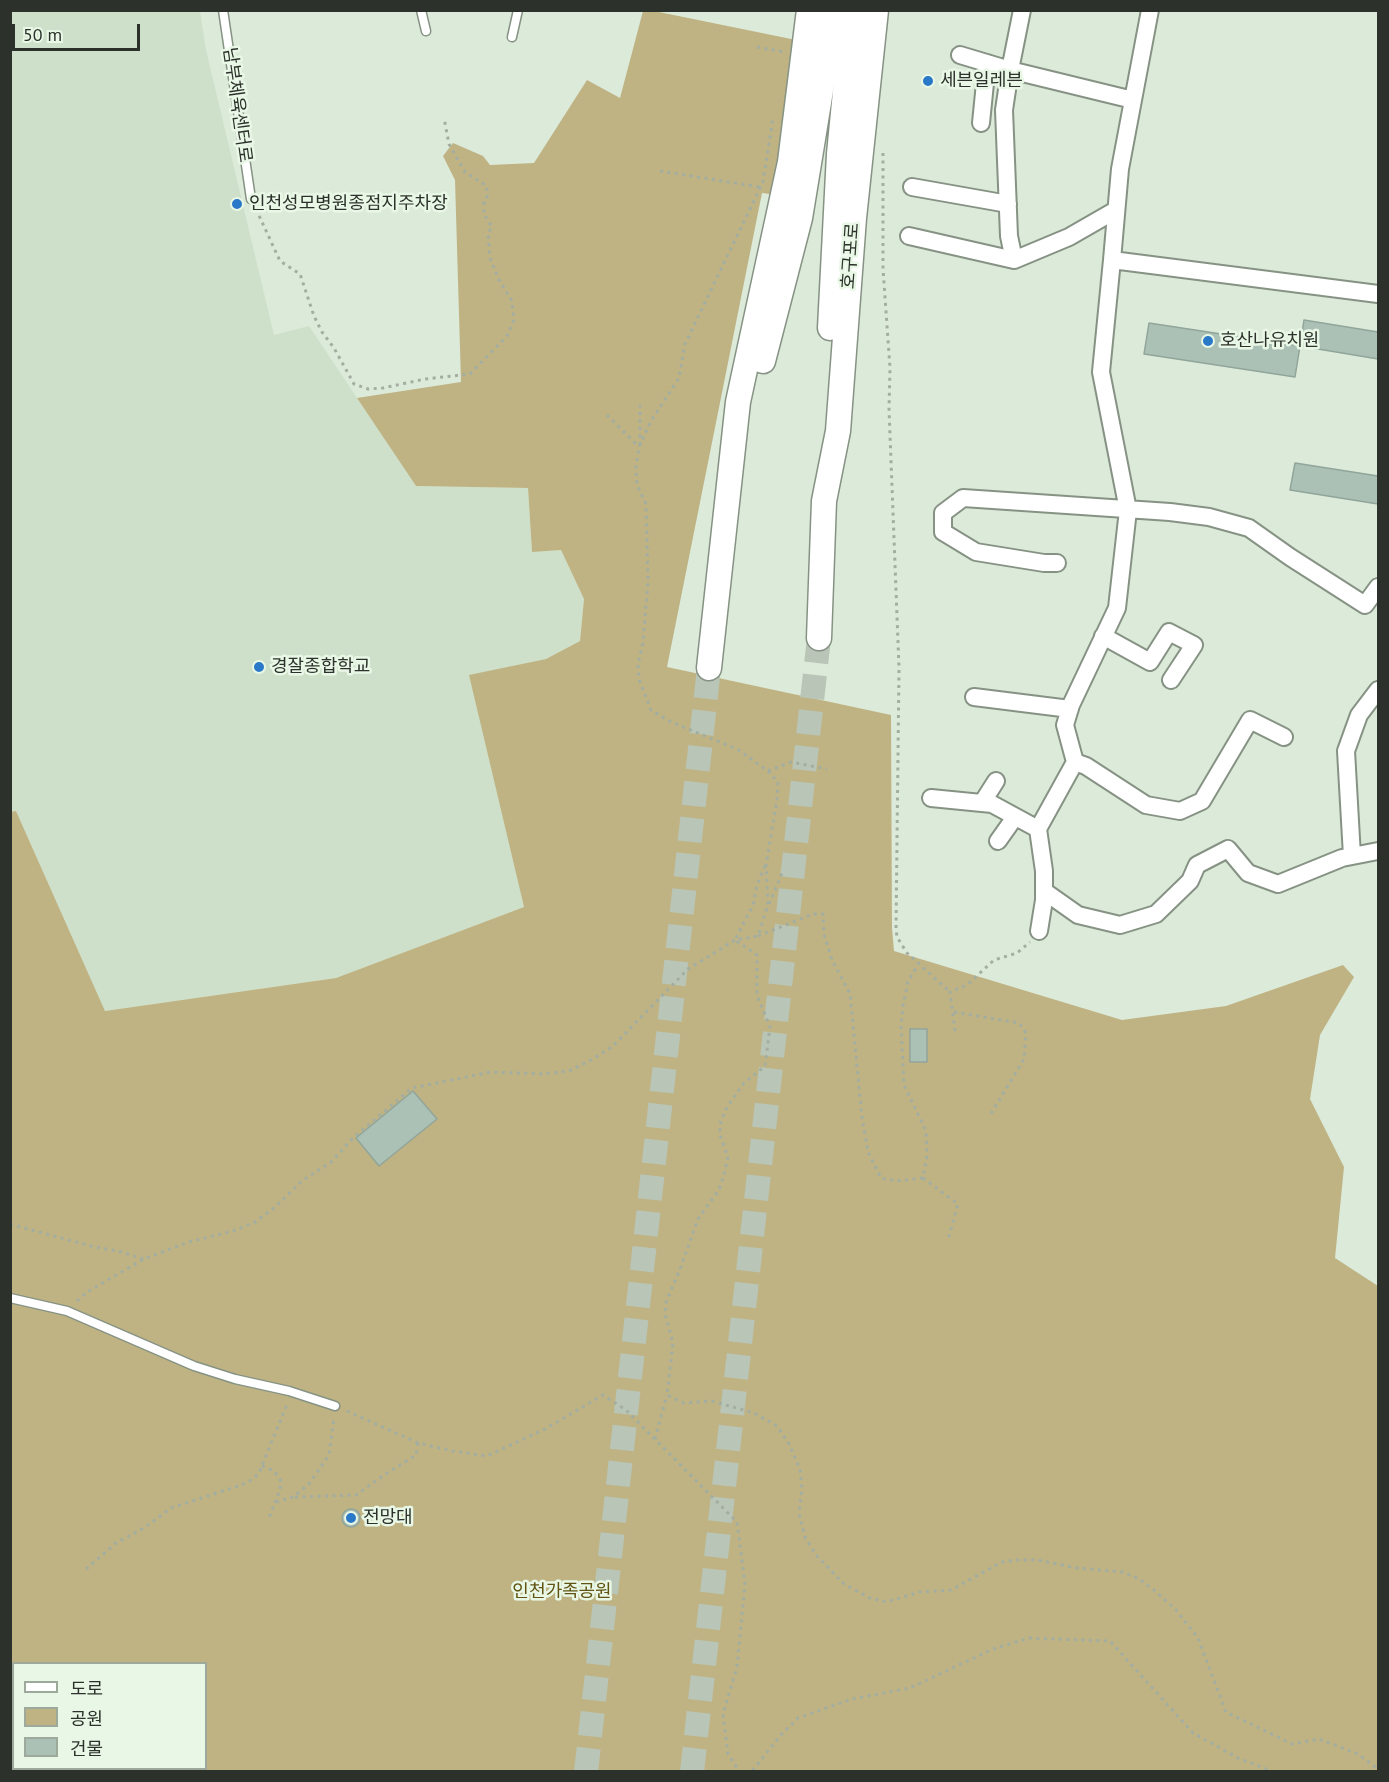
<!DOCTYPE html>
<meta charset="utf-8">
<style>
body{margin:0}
#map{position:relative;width:1389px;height:1782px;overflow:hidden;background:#dcead9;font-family:"PT Sans","Noto Sans KR",sans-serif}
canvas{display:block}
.frame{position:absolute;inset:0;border:12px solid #2c322b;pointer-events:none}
.legend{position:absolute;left:12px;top:1662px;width:195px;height:108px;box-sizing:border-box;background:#e9f8e6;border:2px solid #9da99b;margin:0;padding:8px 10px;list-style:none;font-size:18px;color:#2c322b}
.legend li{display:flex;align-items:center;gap:12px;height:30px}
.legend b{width:30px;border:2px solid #9da99b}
.scale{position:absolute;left:12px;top:24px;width:128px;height:27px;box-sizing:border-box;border:3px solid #2c322b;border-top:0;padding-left:8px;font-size:18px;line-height:21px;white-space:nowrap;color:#2c322b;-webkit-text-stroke:4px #e9f8e6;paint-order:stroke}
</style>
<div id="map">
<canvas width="1389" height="1782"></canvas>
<div class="frame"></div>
<ul class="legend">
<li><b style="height:8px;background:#fff"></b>도로</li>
<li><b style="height:16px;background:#bfb384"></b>공원</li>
<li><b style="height:16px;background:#acc1b5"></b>건물</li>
</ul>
<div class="scale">50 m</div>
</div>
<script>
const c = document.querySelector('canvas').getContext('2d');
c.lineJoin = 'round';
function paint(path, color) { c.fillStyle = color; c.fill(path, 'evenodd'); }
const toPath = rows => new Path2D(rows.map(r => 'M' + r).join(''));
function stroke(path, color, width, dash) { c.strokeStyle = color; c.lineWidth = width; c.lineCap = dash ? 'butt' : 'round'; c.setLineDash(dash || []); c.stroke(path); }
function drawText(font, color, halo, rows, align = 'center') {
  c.font = font + ' "PT Sans","Noto Sans KR",sans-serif'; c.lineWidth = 5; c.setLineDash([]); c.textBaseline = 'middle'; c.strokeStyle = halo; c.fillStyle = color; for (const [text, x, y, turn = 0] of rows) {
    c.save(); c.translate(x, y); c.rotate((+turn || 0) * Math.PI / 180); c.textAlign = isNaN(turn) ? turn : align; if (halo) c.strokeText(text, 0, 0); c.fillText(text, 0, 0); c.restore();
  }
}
const built = toPath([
 [10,11,200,11,206,50,274,335,309,326,416,486,528,488,532,551,561,550,584,599,580,641,546,659,470,676,524,907,336,978,105,1011,16,811,11,812]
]);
const green = toPath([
 [643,11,654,11,801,41,777,195,762,193,667,667,891,715,892,928,894,951,1122,1020,1226,1006,1343,965,1354,977,1320,1035,1310,1099,1344,1167,1335,1258,1378,1286,1378,1771,11,1771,10,812,16,811,105,1011,336,978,524,907,469,675,546,659,580,641,584,599,561,550,532,552,528,488,416,486,357,398,461,382,455,180,443,156,453,143,483,156,490,165,534,163,587,80,620,98],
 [14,1664,206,1664,206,1768,14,1768]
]);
const building = toPath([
 [1304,320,1378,332,1378,359,1300,346,1304,320],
 [1149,323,1300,346,1295,377,1144,354,1149,323],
 [1295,463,1378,476,1378,504,1290,490,1295,463],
 [910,1029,927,1029,927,1062,910,1062,910,1029],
 [413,1091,437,1119,379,1166,356,1138,413,1091],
 '342 1518a9 9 0 1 1 18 0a9 9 0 1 1-18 0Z'
]);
const secondaryTunnel = toPath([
 [586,1772,709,668],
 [692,1772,819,638]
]);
const path = toPath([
 [757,47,784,52],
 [883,153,883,269,890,368,889,409,899,668,896,929,897,937,907,953,950,992],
 [660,171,760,187],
 [256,209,280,261,300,274,314,316,322,332,334,348,354,384,368,389,383,388,425,379,470,374,507,336,514,320,513,310,511,299,500,282,490,258,488,233,492,227,484,214,484,202,487,198,487,186,465,172,449,144,444,118],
 [607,415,639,447],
 [640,445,640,405],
 [768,771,791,762,827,769],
 [765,866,757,885,753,905,735,940,757,955,757,995,770,1027,765,1066,744,1083,727,1107,720,1124,720,1135,728,1157,724,1175,719,1190,698,1219,680,1269,666,1302,665,1314,673,1343,667,1395,684,1403,712,1401,754,1413,777,1426,789,1444,800,1469,802,1489,799,1513,805,1537,816,1555,844,1584,870,1598,886,1602,920,1592,951,1590,1002,1562,1017,1560,1037,1560,1077,1568,1123,1572,1139,1579,1153,1589,1176,1610,1198,1638,1226,1712,1292,1744,1319,1739,1358,1754,1378,1769],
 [769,904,782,873],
 [758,936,813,914,823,914,824,934,832,960,850,994,862,1117,868,1152,881,1178,896,1181,923,1178,927,1156,926,1131,904,1085,901,1026,903,1006,908,981,918,965],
 [954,1012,1019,1023,1026,1033,1024,1059,989,1117],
 [955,1031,950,992,967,985,994,960,1017,953,1030,942],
 [923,1178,958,1204,948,1240],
 [10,1224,94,1247,118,1251,144,1259],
 [77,1301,87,1292,144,1259,189,1242,233,1231,255,1222,275,1207,302,1181,331,1162,354,1137,412,1088,491,1072,544,1074,569,1071,591,1060,612,1047,688,969,735,940,758,936,768,905,766,865,777,800,778,782,768,771,737,749,671,722,651,710,639,679,638,664,643,643,648,582,646,504,637,485,636,468,639,447,651,421,679,378,685,344,763,182,773,118],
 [347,1411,418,1443,452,1451,487,1456,545,1429,603,1395,626,1410,737,1522,745,1584,737,1667,723,1714,728,1754,740,1772],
 [655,1439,667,1395],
 [262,1466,274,1471,281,1481,280,1490,269,1518],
 [295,1497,356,1495,384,1475,416,1455,418,1443],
 [276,1502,293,1497,309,1484,329,1455,334,1418],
 [86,1569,116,1543,144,1528,171,1508,244,1484,253,1479,259,1473,288,1402],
 [745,1772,754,1769,779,1737,798,1718,852,1699,910,1688,993,1649,1029,1638,1110,1641,1193,1733,1238,1758,1274,1772]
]);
const lane = toPath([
 [223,10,251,199],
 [421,10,426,31],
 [512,37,518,10],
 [10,1298,67,1311,194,1366,235,1379,289,1391,335,1406]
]);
const street = toPath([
 [1022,10,1010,70,1133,100],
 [1150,10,1120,169,1112,260,1378,294],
 [960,55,1010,70,1004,110,1009,236,1014,260,1069,237,1116,210],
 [981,123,987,63],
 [912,187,1008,204],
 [909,236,1014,260],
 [1112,260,1101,372,1128,510,1117,608,1071,705,1065,725,1075,762,1086,766,1146,805,1180,811,1202,801,1250,720,1284,737],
 [1057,563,1044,563,976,552,943,532,943,513,963,498,1170,512,1209,517,1249,528,1290,557,1365,605,1378,587],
 [1103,636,1150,662,1169,632,1194,645,1171,680],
 [974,697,1070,709],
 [931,798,992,804,1038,829,1075,762],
 [982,803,996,781],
 [1038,829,1044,871,1044,900,1039,931],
 [998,841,1015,817],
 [1352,856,1346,751,1359,715,1378,690],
 [1044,891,1078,915,1120,925,1156,914,1190,881,1197,865,1228,849,1248,873,1278,884,1342,858,1378,851]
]);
const secondary = toPath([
 [830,328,839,154,853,10],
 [763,361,800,218,821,90,830,10],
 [819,638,824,501,838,431,854,218,876,10],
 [709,668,738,402,790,162,809,10]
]);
const markers = [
 [928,81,6,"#2a79c8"],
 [237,204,6,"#2a79c8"],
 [1208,341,6,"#2a79c8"],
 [259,667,6,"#2a79c8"],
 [351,1518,6,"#2a79c8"]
];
const poiNames = [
 ["세븐일레븐",940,81],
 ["인천성모병원종점지주차장",249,204],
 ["호산나유치원",1220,341],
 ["경잘종합학교",271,667],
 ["전망대",363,1518]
];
const streetNames = [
 ["남부체육센터로",237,105,82],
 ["호구포로",851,256,-86]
];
const parkNames = [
 ["인천가족공원",562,1592]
];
paint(built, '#cee0c9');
paint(green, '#bfb384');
paint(building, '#acc1b5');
stroke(building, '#91a59a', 1.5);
stroke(secondaryTunnel, '#b9c5b6', 24, [24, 12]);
stroke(lane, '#869384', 11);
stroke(street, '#869384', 20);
stroke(secondary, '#869384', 27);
stroke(path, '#a3aea0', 3, [3, 4.5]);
stroke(lane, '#fff', 8);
stroke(street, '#fff', 16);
stroke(secondary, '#fff', 24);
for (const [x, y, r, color] of markers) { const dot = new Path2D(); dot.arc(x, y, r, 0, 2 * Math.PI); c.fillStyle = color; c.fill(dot); stroke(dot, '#e9f8e6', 2); }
drawText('18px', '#2c322b', '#e9f8e6', poiNames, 'left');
drawText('18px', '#2c322b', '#e9f8e6', streetNames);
drawText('18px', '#625313', '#e9f8e6', parkNames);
</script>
